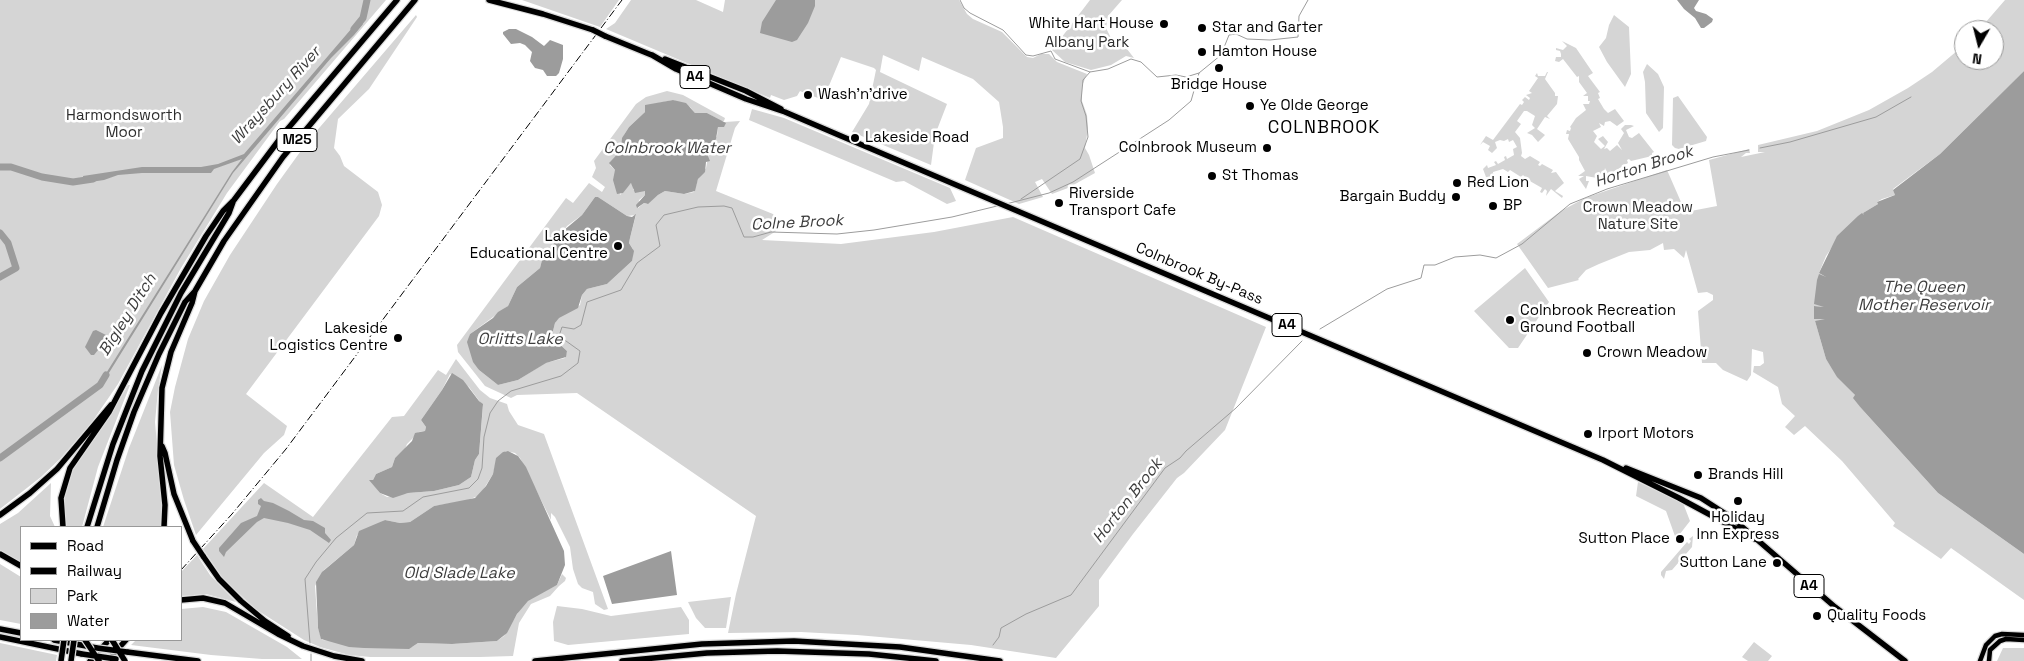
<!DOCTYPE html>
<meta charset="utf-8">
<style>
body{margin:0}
#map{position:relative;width:2024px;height:661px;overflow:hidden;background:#fff;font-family:"Space Grotesk",sans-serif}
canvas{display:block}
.legend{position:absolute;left:20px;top:526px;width:162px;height:115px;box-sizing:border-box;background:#fff;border:1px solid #999;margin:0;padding:6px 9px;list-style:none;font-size:15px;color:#000}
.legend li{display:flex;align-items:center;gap:10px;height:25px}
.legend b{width:25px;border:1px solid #999}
.north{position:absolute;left:1954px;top:20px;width:50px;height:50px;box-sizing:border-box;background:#fff;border:1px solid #999;border-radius:50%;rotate:188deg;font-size:14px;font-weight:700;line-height:20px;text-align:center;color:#000}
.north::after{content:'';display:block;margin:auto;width:18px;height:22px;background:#000;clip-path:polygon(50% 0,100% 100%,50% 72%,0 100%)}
</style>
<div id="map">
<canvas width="2024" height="661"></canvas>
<ul class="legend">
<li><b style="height:6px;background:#000"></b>Road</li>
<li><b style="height:6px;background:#000"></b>Railway</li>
<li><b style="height:14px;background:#d5d5d5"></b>Park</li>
<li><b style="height:14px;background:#9c9c9c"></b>Water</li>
</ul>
<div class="north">N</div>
</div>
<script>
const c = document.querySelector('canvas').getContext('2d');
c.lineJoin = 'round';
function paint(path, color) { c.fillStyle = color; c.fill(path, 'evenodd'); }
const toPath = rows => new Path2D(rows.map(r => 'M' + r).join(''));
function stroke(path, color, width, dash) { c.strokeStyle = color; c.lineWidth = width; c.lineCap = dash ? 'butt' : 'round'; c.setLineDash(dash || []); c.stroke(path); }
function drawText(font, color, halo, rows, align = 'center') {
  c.font = font + ' "Space Grotesk",sans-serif'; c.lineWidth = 5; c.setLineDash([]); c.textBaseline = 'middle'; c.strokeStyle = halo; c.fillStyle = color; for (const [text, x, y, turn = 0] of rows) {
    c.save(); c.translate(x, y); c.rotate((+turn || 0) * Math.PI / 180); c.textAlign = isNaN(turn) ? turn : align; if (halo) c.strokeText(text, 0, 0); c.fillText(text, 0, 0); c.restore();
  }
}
const green = toPath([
 [0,0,386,0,284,119,280,121,227,193,181,268,118,384,92,422,60,459,41,477,0,509],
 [522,0,619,0,600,27],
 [631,0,696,0,723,12,725,0,959,0,967,14,973,19,1002,32,1027,57,1033,58,1041,54,1049,54,1057,62,1087,74,1082,86,1082,101,1087,115,1088,128,1085,148,1089,155,1095,173,1068,188,1052,194,1042,179,1035,182,1043,197,1019,204,965,180,976,148,1003,138,1003,127,999,102,973,79,922,57,919,71,883,55,880,72,947,104,935,135,931,165,852,132,869,104,876,70,874,68,841,57,823,100,800,91,797,96,784,100,771,95,770,98,606,29,615,23],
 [1090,0,1122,0,1108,16,1106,28,1112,40,1127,49,1134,58,1126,56,1111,65,1091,70,1065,62,1052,50],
 [2005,0,2024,0,2024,71,1940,154,1893,189,1895,195,1882,199,1877,202,1878,204,1863,213,1865,215,1837,240,1826,256,1819,273,1826,277,1824,307,1814,306,1825,319,1825,321,1815,321,1826,359,1838,377,1855,395,1861,408,1938,493,2024,554,2024,600,1951,548,1941,559,1893,526,1895,523,1842,461,1805,426,1794,435,1785,427,1795,416,1782,404,1778,387,1753,372,1754,366,1760,366,1764,363,1763,352,1752,349,1751,375,1747,381,1723,370,1716,363,1702,363,1698,311,1713,300,1713,295,1707,292,1698,293,1686,250,1684,258,1674,249,1664,250,1663,243,1650,250,1629,252,1599,264,1586,270,1578,279,1579,280,1548,288,1517,244,1561,211,1585,198,1667,170,1681,202,1691,211,1717,206,1709,160,1749,149,1750,153,1746,153,1741,157,1765,152,1758,152,1758,145,1817,131,1869,110,1908,88,1932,72,1964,45,1964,60,1994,60,1994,30,1979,30],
 [416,15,417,17,369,89,338,119,334,148,340,156,344,166,378,192,382,205,379,216,246,394,287,426,284,435,264,453,196,535,184,500,174,465,170,412,175,387,188,339,204,301,230,255,277,184,308,141],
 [1614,15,1629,27,1631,74,1625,87,1607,62,1599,47,1606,38,1609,25],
 [1562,41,1576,48,1593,73,1588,76,1600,92,1598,93,1600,98,1598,99,1604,109,1608,113,1615,109,1624,121,1617,126,1610,121,1605,122,1604,126,1599,123,1601,127,1593,131,1597,136,1594,142,1601,149,1605,146,1598,139,1603,136,1608,142,1604,149,1607,148,1610,151,1617,145,1622,150,1618,143,1624,133,1621,129,1625,125,1631,125,1634,126,1626,130,1629,137,1632,138,1639,133,1654,152,1652,153,1652,156,1631,161,1629,159,1627,160,1628,163,1608,175,1605,168,1603,177,1600,177,1598,174,1597,178,1586,176,1586,181,1589,181,1586,189,1579,179,1584,176,1578,176,1585,171,1579,160,1579,157,1568,139,1569,134,1566,134,1567,130,1570,131,1571,128,1570,127,1576,118,1586,110,1583,104,1589,104,1590,101,1588,101,1588,96,1583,96,1587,93,1579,82,1579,76,1577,77,1563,59,1559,62,1555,61,1556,57,1561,57,1561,54,1560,51,1556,50,1556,48,1563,50,1567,46],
 [1647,64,1658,74,1664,87,1663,128,1659,132,1646,113,1645,82,1643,72],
 [1547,72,1548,72,1545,79,1555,93,1555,96,1558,96,1557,104,1547,116,1550,119,1545,117,1537,129,1545,135,1538,142,1532,135,1527,133,1535,128,1532,125,1535,116,1527,111,1524,111,1517,121,1521,124,1515,132,1520,138,1522,153,1521,156,1525,159,1530,156,1540,162,1538,165,1540,166,1542,164,1553,170,1551,173,1556,172,1564,183,1555,191,1563,196,1562,198,1551,189,1546,196,1547,191,1545,189,1542,193,1540,192,1542,188,1528,180,1523,175,1521,177,1510,170,1508,172,1503,169,1493,172,1494,180,1486,177,1483,169,1487,165,1488,168,1496,165,1494,162,1496,161,1498,164,1505,160,1504,157,1506,156,1507,159,1514,155,1513,149,1517,147,1513,140,1509,142,1508,139,1504,141,1500,140,1495,142,1497,148,1492,153,1488,150,1490,146,1483,142,1480,145,1486,136,1493,140,1520,104,1522,105,1524,102,1522,100,1525,97,1529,100,1530,98,1526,95,1532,93,1529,91,1538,78,1535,76,1537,73,1538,76,1545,76],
 [667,91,683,95,725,118,724,121,721,121,707,113,695,113,690,107,673,100,645,106,645,112,629,127,624,135,621,150,610,162,610,165,615,170,620,195,631,183,633,184,633,190,645,191,645,195,639,200,638,208,644,203,647,204,658,195,665,191,684,194,694,192,698,179,706,168,710,147,717,136,718,127,725,122,740,121,735,128,716,191,773,214,781,228,762,240,841,244,934,232,1013,217,1266,327,1225,430,1184,473,1177,478,1133,534,1099,580,1099,606,1056,658,971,645,857,635,801,632,728,633,736,594,756,516,577,393,517,395,511,398,485,386,458,352,457,345,566,198,573,203,589,183,602,192,605,187,592,177,596,168,594,161,636,104,646,97],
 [595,197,598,197,627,216,636,215,630,238,629,243,633,249,632,261,607,284,587,289,582,295,580,305,558,318,555,323,553,331,554,339,567,351,565,358,545,363,518,380,498,385,479,370,468,344,470,334,508,306,517,287,540,268,542,260,567,226,582,215],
 [1678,96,1707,137,1706,141,1679,149,1675,148,1672,145,1673,98],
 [752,109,784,118,950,188,956,201,947,204,904,181,896,182,749,120],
 [1525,268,1549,302,1518,348,1509,348,1474,311],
 [456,359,480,390,490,398,507,404,509,411,518,425,544,434,608,609,604,610,595,604,593,592,582,588,578,584,573,569,570,547,555,517,551,513,551,520,520,458,515,453,506,451,497,458,493,474,483,490,478,496,465,501,434,506,410,522,400,523,385,520,357,535,354,545,324,570,315,586,318,628,322,640,412,647,418,643,452,644,497,641,504,636,522,606,532,597,557,585,562,574,566,578,565,581,559,586,550,596,531,604,519,623,513,656,480,657,370,657,349,655,320,647,304,640,257,610,224,580,203,549,264,483,313,517,392,417,404,416,438,370,446,375],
 [450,374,469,387,483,406,479,454,475,460,471,477,459,485,434,491,408,493,387,497,380,493,370,480,373,480,376,474,392,467,395,458,405,449,407,444,419,432,425,431,426,427,421,420,442,390],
 [162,365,158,390,155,422,163,513,162,527,103,527,129,448],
 [128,385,130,385,98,467,82,527,67,527,63,508,63,496,71,472,109,418],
 [1638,482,1683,503,1690,521,1676,539,1666,511,1636,496],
 [51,483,50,516,55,527,21,527,21,562,0,550,0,524,18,513],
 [1693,536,1692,547,1672,570,1666,571,1664,579,1661,575,1661,572,1687,542,1689,544,1691,541,1689,539],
 [197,555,210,575,236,602,206,594,181,596,181,572],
 [0,564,21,577,21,624,0,620],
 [731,597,726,628,705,628,696,618,688,602],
 [557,606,582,609,611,616,681,607,689,620,689,634,568,645,554,641,553,622],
 [203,607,226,612,287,647,302,659,262,659,211,655,131,645,136,640,181,640,181,609],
 [1754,642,1772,656,1768,661,1748,661,1742,657],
 [0,643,57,655,56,661,0,661],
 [2003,648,2024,648,2024,661,1997,661]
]);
const water = toPath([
 [776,0,815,0,815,6,808,23,797,40,792,42,760,33,762,22],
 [1677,0,1699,0,1694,8,1696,11,1706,14,1713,19,1712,22,1704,28,1701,28,1695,18,1684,9],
 [358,21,363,24,354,35,331,58,233,173,107,376,105,375,232,172,242,159,214,169,211,173,142,173,118,175,104,180,84,183,83,176,142,167,201,167,218,164,244,154],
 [509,29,516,29,532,37,544,46,550,40,563,45,563,59,559,73,556,76,547,76,543,70,535,68,530,61,532,52,525,45,520,43,511,44,503,34,503,32],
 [2024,71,2024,554,1938,493,1861,408,1853,398,1855,395,1837,377,1826,359,1815,321,1825,319,1814,319,1814,306,1824,307,1814,304,1817,280,1819,274,1826,277,1819,273,1837,236,1858,216,1862,213,1864,215,1863,213,1878,204,1877,202,1895,195,1893,190,1940,154],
 [673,100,686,103,695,113,707,113,726,123,724,127,718,127,716,139,710,147,708,156,710,161,706,162,705,172,698,179,695,191,684,194,665,191,658,195,648,204,644,203,637,208,636,205,645,195,645,191,635,193,631,183,623,193,617,194,613,180,615,170,609,163,621,150,622,138,629,127,645,112,645,105],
 [595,197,598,197,627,216,632,217,636,214,630,238,629,243,634,251,632,261,607,284,587,289,582,295,578,308,559,318,555,323,553,331,554,339,567,351,566,357,546,363,518,380,498,385,479,370,473,362,467,342,470,334,493,318,498,312,508,306,517,287,540,268,542,260,563,231,582,215],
 [96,330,106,335,102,345,94,355,91,355,85,347,93,331],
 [452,373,463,380,479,401,483,404,479,454,475,460,471,477,459,485,434,491,408,493,393,498,380,493,369,480,373,480,376,474,392,467,395,458,412,441,415,433,425,431,426,427,421,420,442,390],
 [508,451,518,456,526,467,564,551,565,565,557,585,528,601,517,614,507,633,497,641,452,644,418,643,409,649,364,648,349,647,321,639,318,628,316,582,322,572,354,545,359,531,385,520,400,523,410,522,434,506,475,498,486,486,493,474,496,458,503,452],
 [261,498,264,501,273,503,289,511,304,520,313,521,325,528,325,533,331,540,329,543,310,530,288,523,264,518,257,522,226,552,224,557,219,551,219,548,241,523,257,516,261,506,258,504,258,500],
 [671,551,677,595,612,604,603,576]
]);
const stream = toPath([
 [960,0,964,8,970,13,1003,30,1026,55,1033,56,1051,51,1055,59,1090,72,1108,69,1131,59,1141,62,1157,77,1176,75,1186,77,1199,73],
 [1760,148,1790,142,1876,117,1911,97],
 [1021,199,1080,159,1088,137,1086,116,1081,101,1083,80,1090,72],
 [1006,204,1049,193,1073,182,1169,120,1191,101,1199,73,1221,55,1229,35,1236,34,1247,39,1270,40,1298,37,1299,16,1308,0],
 [1320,329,1387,289,1421,278,1424,265,1435,265,1455,257,1480,255,1496,258,1522,244,1570,204,1607,189,1713,157,1749,150],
 [310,643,305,579,316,562,336,538,367,513,403,511,423,497,469,488,478,479,482,468,484,437,490,413,498,401,511,391,561,376,578,363,580,351,559,336,562,327,574,329,581,325,587,302,621,290,637,263,660,246,656,225,664,215,698,207,724,206,732,208,744,237,753,237,771,232,837,234,874,230,952,217,997,206],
 [993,645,999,637,1001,628,1026,614,1071,595,1165,468,1180,458,1186,451,1236,408,1302,341],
 [311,654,311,661]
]);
const river = toPath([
 [354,29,363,18,367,0],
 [0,167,11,167,42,177,73,182,93,179],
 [0,233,8,243,16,268,0,277],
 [0,458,100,385,106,375]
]);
const major = toPath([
 [1980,661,1986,645,1995,636,2002,634,2024,635],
 [1989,661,1990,650,2000,641,2006,639,2024,640]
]);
const highway = toPath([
 [489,0,543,14,593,30],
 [605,36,654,56],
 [652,55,676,69,746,99,785,112,841,136,1603,460,1679,498,1755,539],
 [665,59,746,91,781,109],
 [162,446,165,453,174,494,193,541],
 [1626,468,1701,498,1732,518,1835,607,1905,661],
 [0,515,30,493,57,469,111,405],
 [63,527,61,498,70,468,109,412,161,313,206,236,223,211,234,200,285,132,397,0],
 [87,527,113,444,142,371,181,293,229,213,233,202],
 [97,527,117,460,134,412,159,354,185,302,195,291,224,241,283,157,415,0],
 [164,527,165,505,160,456,162,388,171,352,192,303,195,291],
 [0,554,21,566],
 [203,556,219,579,241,601,265,621,288,636],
 [181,600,203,598,225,603,278,634,303,646,334,656,362,661],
 [0,629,21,633],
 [0,637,82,654],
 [54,640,97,648],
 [127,652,198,661],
 [90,661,109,640],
 [107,661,126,640],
 [535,661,702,644,794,641,900,647,1000,661],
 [622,661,707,653,777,651,869,654,936,661]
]);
const rail = toPath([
 [181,570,232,514,286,449,622,0],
 [99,661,118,640]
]);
const highwayBridge = toPath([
 [593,30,605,36],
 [193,541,203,556],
 [85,640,99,661],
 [112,640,125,661],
 [97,648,127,652],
 [82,654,116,659],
 [61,661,64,640],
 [71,661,74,640]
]);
const markers = [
 [1164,24,5,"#000"],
 [1202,28,5,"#000"],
 [1202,52,5,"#000"],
 [1219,68,5,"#000"],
 [808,95,5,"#000"],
 [1250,106,5,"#000"],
 [855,138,5,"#000"],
 [1267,148,5,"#000"],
 [1212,176,5,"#000"],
 [1457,183,5,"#000"],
 [1456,197,5,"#000"],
 [1059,203,5,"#000"],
 [1493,206,5,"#000"],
 [618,246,5,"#000"],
 [1510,320,5,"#000"],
 [398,338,5,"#000"],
 [1587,353,5,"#000"],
 [1588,434,5,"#000"],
 [1698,475,5,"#000"],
 [1738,501,5,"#000"],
 [1680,539,5,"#000"],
 [1777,563,5,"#000"],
 [1817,616,5,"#000"]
];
const shields = [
 [695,77,30],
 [297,140,40],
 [1287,325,30],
 [1809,586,30]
];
const shieldNames = [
 ["A4",695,77],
 ["M25",297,140],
 ["A4",1287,325],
 ["A4",1809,586]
];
const poiNames = [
 ["White Hart House",1154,24,"right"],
 ["Star and Garter",1212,28],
 ["Hamton House",1212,52],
 ["Bridge House",1219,85,"center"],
 ["Wash’n’drive",818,95],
 ["Ye Olde George",1260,106],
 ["Lakeside Road",865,138],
 ["Colnbrook Museum",1257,148,"right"],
 ["St Thomas",1222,176],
 ["Red Lion",1467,183],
 ["Riverside",1069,194],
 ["Transport Cafe",1069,211],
 ["Bargain Buddy",1446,197,"right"],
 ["BP",1503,206],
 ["Lakeside",608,237,"right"],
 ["Educational Centre",608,254,"right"],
 ["Colnbrook Recreation",1520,311],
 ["Ground Football",1520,328],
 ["Lakeside",388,329,"right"],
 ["Logistics Centre",388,346,"right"],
 ["Crown Meadow",1597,353],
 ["Irport Motors",1598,434],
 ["Brands Hill",1708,475],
 ["Holiday",1738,518,"center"],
 ["Inn Express",1738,535,"center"],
 ["Sutton Place",1670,539,"right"],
 ["Sutton Lane",1767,563,"right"],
 ["Quality Foods",1827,616]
];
const parkNames = [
 ["Albany Park",1087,43],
 ["Harmondsworth",124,116],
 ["Moor",124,133],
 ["Crown Meadow",1638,208],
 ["Nature Site",1638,225]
];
const streetNames = [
 ["Colnbrook By-Pass",1199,274,23]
];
const waterNames = [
 ["Wraysbury River",276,96,-48],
 ["Colnbrook Water",667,149],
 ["Horton Brook",1644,167,-18],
 ["Colne Brook",797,223,-3],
 ["The Queen",1924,288],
 ["Mother Reservoir",1924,306],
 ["Bigley Ditch",128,315,-58],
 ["Orlitts Lake",520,340],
 ["Horton Brook",1128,501,-52],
 ["Old Slade Lake",459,574]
];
const quarterNames = [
 ["COLNBROOK",1324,128]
];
paint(green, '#d5d5d5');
paint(water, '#9c9c9c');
stroke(stream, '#9c9c9c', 1);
stroke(river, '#9c9c9c', 7);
stroke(major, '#dbdbdb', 7);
stroke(highway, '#dbdbdb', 8);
stroke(major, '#000', 4.5);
stroke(highway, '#000', 5.5);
stroke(rail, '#000', 1, [8, 2.5, 1, 2.5]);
stroke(highwayBridge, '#dbdbdb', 8, []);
stroke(highwayBridge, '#000', 5.5);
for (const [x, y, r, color] of markers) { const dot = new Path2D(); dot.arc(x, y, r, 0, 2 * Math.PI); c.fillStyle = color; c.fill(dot); stroke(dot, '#fff', 2); }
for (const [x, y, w] of shields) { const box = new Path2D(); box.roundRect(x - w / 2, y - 11.5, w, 23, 4); c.fillStyle = '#fff'; c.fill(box); stroke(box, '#000', 1); }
drawText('bold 14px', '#000', null, shieldNames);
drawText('15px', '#000', '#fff', poiNames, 'left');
drawText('15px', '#2c2c2c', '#fff', parkNames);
drawText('15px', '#000', '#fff', streetNames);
drawText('italic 16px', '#3d3d3d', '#fff', waterNames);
c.letterSpacing = '1px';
drawText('18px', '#000', '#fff', quarterNames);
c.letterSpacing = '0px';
</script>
